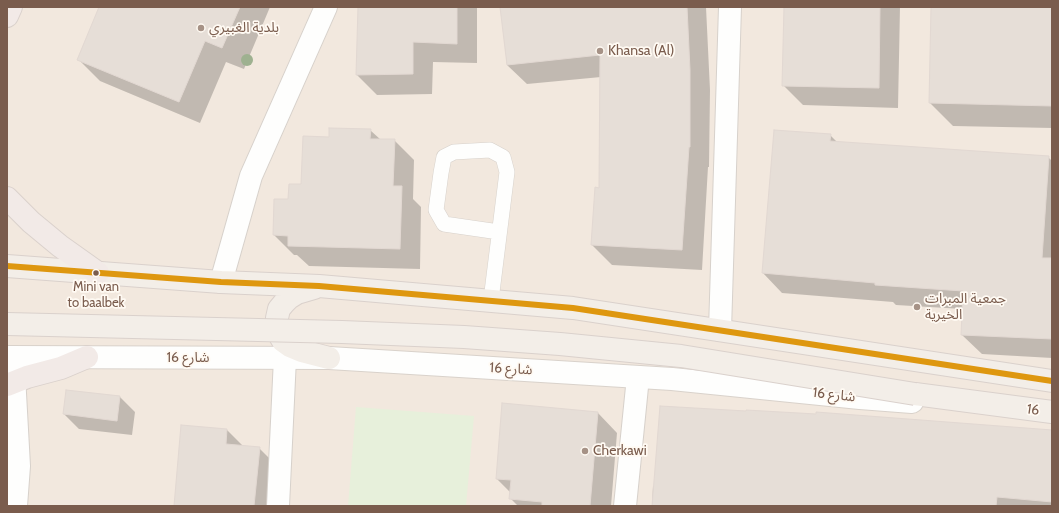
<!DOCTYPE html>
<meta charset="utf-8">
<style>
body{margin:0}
#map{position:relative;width:1059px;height:513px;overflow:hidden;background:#f9f5f0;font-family:Cabin,sans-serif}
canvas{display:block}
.frame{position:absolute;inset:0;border:8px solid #7a5c4d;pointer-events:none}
</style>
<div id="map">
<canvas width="1059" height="513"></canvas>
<div class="frame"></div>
</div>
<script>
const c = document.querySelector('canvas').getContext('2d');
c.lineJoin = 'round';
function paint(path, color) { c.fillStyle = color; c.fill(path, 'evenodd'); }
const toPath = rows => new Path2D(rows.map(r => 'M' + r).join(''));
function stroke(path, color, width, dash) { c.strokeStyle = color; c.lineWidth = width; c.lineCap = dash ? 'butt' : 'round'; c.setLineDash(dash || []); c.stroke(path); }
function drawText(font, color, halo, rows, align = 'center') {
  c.font = font + ' Cabin,"Noto Sans Arabic",sans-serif'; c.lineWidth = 3.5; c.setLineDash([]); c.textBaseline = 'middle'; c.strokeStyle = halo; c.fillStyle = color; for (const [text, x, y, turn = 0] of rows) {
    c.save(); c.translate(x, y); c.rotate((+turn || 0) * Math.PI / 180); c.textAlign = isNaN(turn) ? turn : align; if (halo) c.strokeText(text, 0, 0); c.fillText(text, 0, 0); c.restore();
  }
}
const residential = toPath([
 [7,7,1052,7,1052,506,7,506]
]);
const green = toPath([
 [356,407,474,416,466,506,348,506]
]);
const shadow = toPath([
 [100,7,270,7,244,69,226,62,200,123,100,81,78,59],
 [359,7,477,7,477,63,433,62,432,94,377,95,357,75],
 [501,7,706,7,710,90,709,167,708,167,702,270,612,265,592,245,600,189,601,77,527,84,507,65],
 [785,7,900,7,898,108,803,105,783,85],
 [932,7,1052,7,1052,128,953,126,930,103],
 [370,130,381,140,394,140,414,160,413,199,421,207,420,269,309,266,297,255,294,255,274,235,289,200,302,185,329,138],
 [775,132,830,135,838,143,1048,157,1052,161,1052,358,982,354,962,335,963,309,896,305,893,302,782,293,763,273],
 [120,397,135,412,132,435,79,429,64,414],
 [598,413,617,433,611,506,518,506,510,498,511,493,497,479],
 [227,430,244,447,259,448,279,468,276,506,175,506],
 [1052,431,1052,506,652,506,653,486]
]);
const building = toPath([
 [99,7,240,7,222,48,205,41,179,102,77,60,99,7],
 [358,7,457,7,457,44,413,42,413,74,356,75,358,7],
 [500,7,687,7,690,70,690,147,689,147,682,250,591,245,595,187,599,188,600,55,507,65,500,7],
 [784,7,880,7,879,88,782,86,784,7],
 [931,7,1052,7,1052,106,929,103,931,7],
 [329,128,371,129,370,139,395,139,393,186,402,186,400,249,288,246,288,236,273,235,274,199,288,199,289,184,301,184,303,136,329,137,329,128],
 [774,130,831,134,830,141,1049,156,1042,258,1052,258,1052,339,961,335,963,291,875,285,875,283,762,273,774,130],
 [66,390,120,396,117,421,63,414,66,390],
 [502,403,598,412,590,506,542,506,542,502,509,499,511,480,496,479,502,403],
 [660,406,746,411,746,410,816,414,816,412,1052,430,1052,502,997,497,996,506,652,506,660,406],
 [181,425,227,429,226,444,260,447,254,506,174,506,181,425]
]);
const lane = toPath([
 [491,300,507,172,503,157,490,150,454,152,444,157,441,173,436,210,444,224,499,232]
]);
const street = toPath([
 [221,282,251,176,326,7],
 [720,330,730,7],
 [13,357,19,466,16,506],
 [278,506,285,358],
 [625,506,638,377]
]);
const secondary = toPath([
 [7,357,329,358,672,379,860,398,912,402]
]);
const primary = toPath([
 [7,266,221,282,319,286,573,308,1052,381],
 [314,288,297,293,289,298,284,303,279,309,277,318,277,326,279,334,283,341,290,346,302,351,329,358],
 [915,394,1052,412]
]);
const highway = toPath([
 [7,16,11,7],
 [7,198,31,222,60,246,98,273],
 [7,385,27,377,61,368,87,357]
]);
const primaryBridge = toPath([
 [7,324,342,332,464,337,560,344,681,356,915,394]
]);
const bus1 = toPath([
 [7,266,221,282,319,286,573,308,1052,381]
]);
const trees = [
 [247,60]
];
const markers = [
 [201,28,4,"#a69286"],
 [600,51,4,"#a69286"],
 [96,273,3.5,"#7a5c4d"],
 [917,307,4,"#a69286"],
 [585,451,4,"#a69286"]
];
const busNames = [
 ["Mini van",96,287],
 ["to baalbek",96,303]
];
const poiNames = [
 ["بلدية الغبيري",209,28],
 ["Khansa (Al)",608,51],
 ["جمعية المبرات",925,299],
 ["الخيرية",925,315],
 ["Cherkawi",593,451]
];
const streetNames = [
 ["شارع 16",188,358],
 ["شارع 16",511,369,3],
 ["شارع 16",834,395,6],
 ["16",1033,410,8]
];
paint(residential, '#f2e8de');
paint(green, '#e7f0db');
paint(shadow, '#0003');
paint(building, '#e6ded7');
stroke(building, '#e2d8d2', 1);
stroke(lane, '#d7d1cb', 16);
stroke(street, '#d7d1cb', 24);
stroke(secondary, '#d9d2cb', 24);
stroke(primary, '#dad1cc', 24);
stroke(highway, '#dad1cc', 24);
stroke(lane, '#fefefd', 15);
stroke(street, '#fefefd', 22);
stroke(secondary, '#fefefd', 22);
stroke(primary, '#f3eee8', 22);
stroke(highway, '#f2eae7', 22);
stroke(primaryBridge, '#dad1cc', 24, []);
stroke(primaryBridge, '#f3eee8', 22);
stroke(bus1, '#de970f', 6);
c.fillStyle = '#9eb190';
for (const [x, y] of trees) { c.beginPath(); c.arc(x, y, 6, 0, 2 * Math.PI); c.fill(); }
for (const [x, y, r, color] of markers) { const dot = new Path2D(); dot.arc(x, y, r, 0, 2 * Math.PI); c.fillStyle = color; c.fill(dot); stroke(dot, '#fffaf3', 1.5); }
drawText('13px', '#7a5c4d', '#fffaf3', busNames);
drawText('14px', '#7a5c4d', '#fffaf3', poiNames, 'left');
drawText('14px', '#7a5c4d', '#fffaf3', streetNames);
</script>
